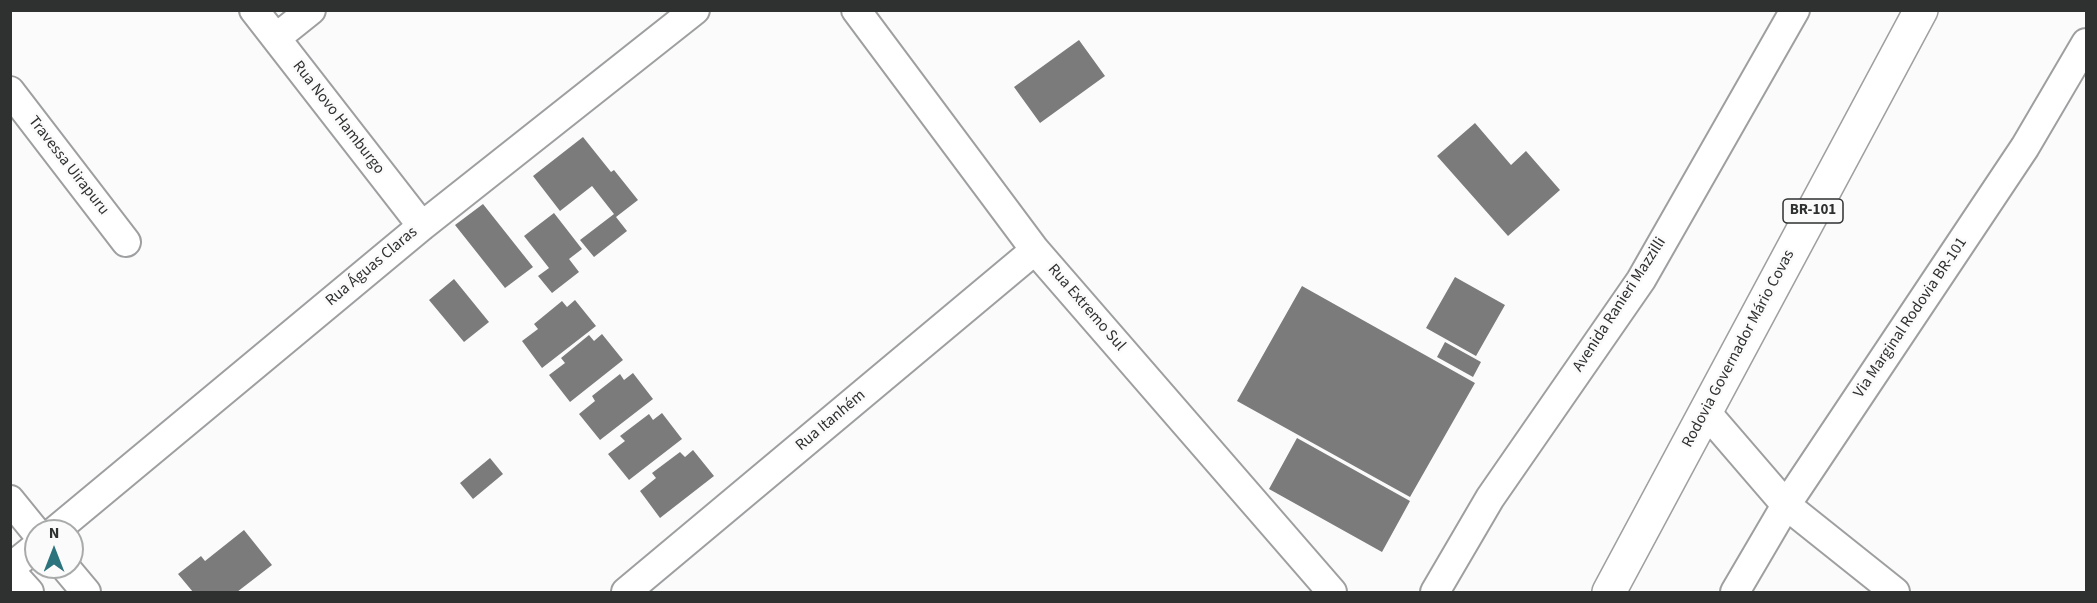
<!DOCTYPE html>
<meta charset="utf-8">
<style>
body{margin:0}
#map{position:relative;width:2097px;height:603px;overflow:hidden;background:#fbfbfc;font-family:"Source Sans 3",sans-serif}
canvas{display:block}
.frame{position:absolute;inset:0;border:12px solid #2f3030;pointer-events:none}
.north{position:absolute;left:24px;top:519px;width:60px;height:60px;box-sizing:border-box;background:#fbfbfc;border:2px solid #a9aaaa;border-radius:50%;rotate:0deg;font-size:16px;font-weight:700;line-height:24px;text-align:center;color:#2f3030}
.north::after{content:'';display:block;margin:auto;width:21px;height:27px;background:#2b737d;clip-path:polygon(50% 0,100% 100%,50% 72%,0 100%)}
</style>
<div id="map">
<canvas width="2097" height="603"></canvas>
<div class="frame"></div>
<div class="north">N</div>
</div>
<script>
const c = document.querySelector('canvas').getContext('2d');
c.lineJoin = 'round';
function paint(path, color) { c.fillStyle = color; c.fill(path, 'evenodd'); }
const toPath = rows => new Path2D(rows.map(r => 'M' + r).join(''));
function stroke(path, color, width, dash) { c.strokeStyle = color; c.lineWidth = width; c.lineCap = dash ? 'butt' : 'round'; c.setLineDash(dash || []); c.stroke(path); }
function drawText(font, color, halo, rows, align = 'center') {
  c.font = font + ' "Source Sans 3",sans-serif'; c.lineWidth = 5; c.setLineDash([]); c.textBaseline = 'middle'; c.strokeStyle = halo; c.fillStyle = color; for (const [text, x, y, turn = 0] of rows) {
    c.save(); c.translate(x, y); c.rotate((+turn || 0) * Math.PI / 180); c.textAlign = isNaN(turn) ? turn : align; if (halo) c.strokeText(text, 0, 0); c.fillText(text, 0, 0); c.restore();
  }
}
const building = toPath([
 [1079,40,1105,76,1040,123,1014,87],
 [1475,123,1511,165,1526,151,1560,190,1508,236,1437,156],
 [583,137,611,172,614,170,638,200,616,217,627,231,594,257,580,240,614,214,592,186,560,211,533,176],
 [483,204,533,267,505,288,455,225],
 [554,213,582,249,569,259,579,272,552,293,538,276,549,268,524,236],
 [1455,277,1505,305,1476,356,1426,328],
 [454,279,489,322,464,342,429,300],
 [1302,286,1475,383,1410,497,1237,401],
 [575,300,596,326,542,368,522,341,538,329,534,324,562,301,567,307],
 [602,334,623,360,570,402,549,375,565,363,561,358,589,335,594,341],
 [1445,342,1481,362,1473,377,1437,357],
 [633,373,653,399,600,440,579,414,595,401,592,396,620,374,624,380],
 [662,413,682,439,629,480,608,454,625,441,620,436,649,414,653,420],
 [1297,438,1410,501,1382,552,1269,489],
 [693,450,714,476,660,518,640,491,656,478,652,473,680,452,685,457],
 [490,458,503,474,473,499,460,483],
 [244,530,272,565,237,592,193,592,178,574,201,556,205,561]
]);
const minor = toPath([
 [254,10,422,226],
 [856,10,1035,250,1332,592],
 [276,38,311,10],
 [10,91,126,242],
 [1705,411,1786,505,1895,592],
 [10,500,36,532],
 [55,531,422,226,695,10],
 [65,567,86,592],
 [10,568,36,547],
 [10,571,29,592],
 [626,592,1035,250],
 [1435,592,1490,498,1641,280,1795,10],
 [1735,592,1786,505,2025,147,2086,43]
]);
const trunk = toPath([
 [1609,592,1921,10]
]);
const shields = [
 [1813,211,60]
];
const shieldNames = [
 ["BR-101",1813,211]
];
const streetNames = [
 ["Rua Novo Hamburgo",338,118,52],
 ["Travessa Uirapuru",68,166,52],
 ["Rua Águas Claras",372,267,-40],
 ["Avenida Ranieri Mazzilli",1620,305,-57],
 ["Rua Extremo Sul",1086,308,49],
 ["Via Marginal Rodovia BR-101",1911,318,-56],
 ["Rodovia Governador Mário Covas",1739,349,-62],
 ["Rua Itanhém",831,421,-40]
];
paint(building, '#7c7b7c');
stroke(minor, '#9e9fa0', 32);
stroke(trunk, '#9e9fa0', 36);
stroke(minor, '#fff', 28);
stroke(trunk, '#fff', 33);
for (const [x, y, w] of shields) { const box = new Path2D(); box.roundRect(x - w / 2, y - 12, w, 24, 4.5); c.fillStyle = '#fbfbfc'; c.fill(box); stroke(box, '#2f3030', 1.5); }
drawText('bold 15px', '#2f3030', null, shieldNames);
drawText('16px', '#2f3030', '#fbfbfc', streetNames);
</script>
